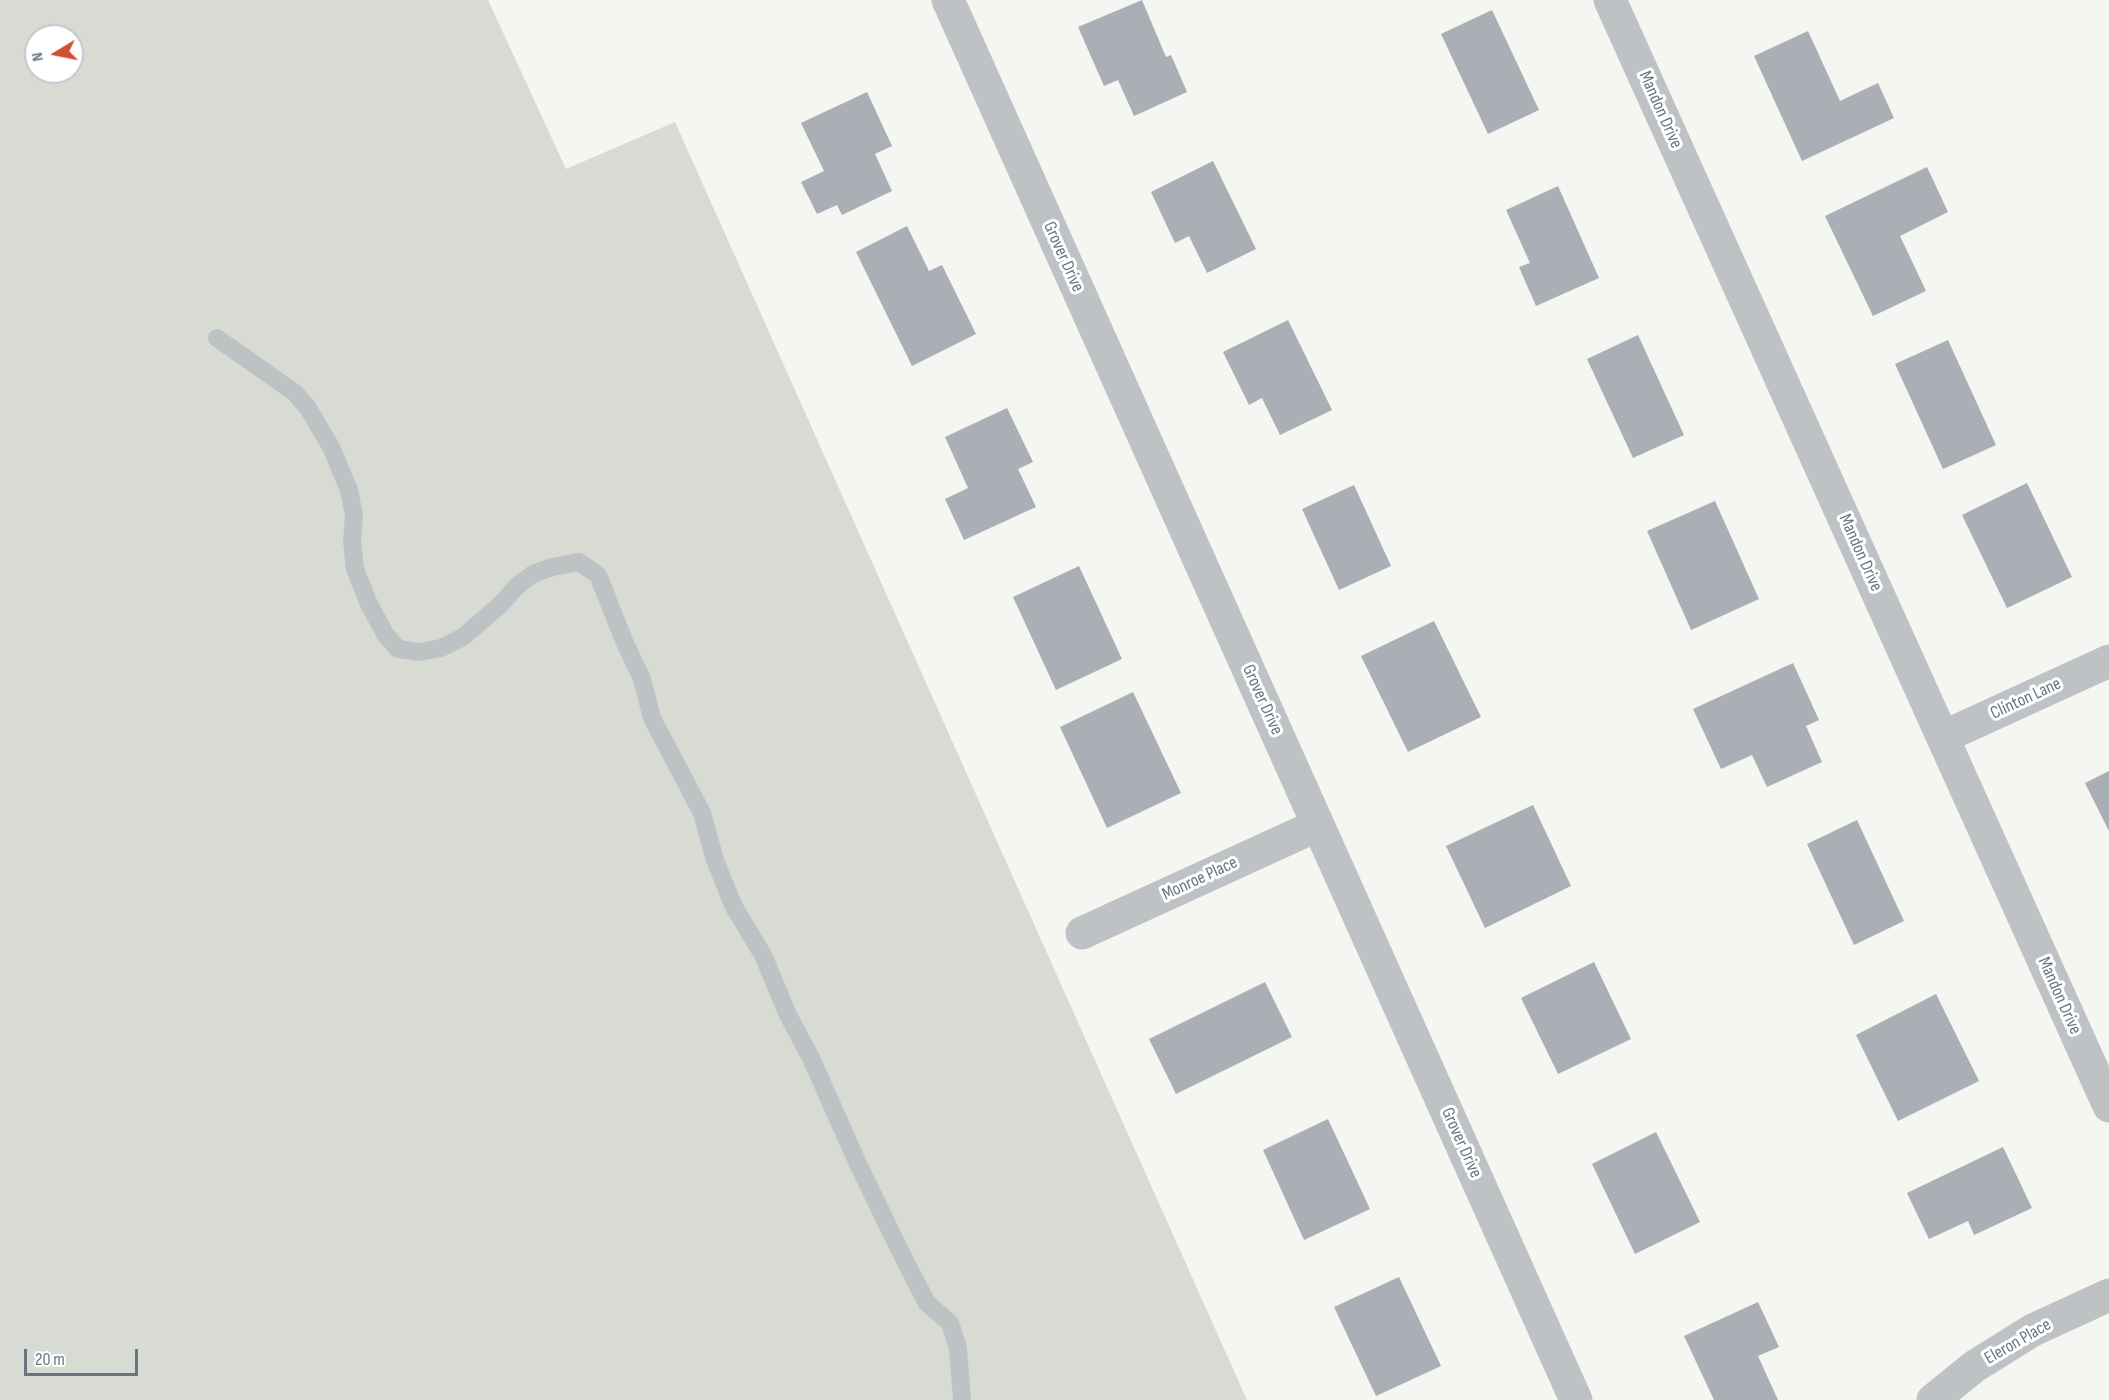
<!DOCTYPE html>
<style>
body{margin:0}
#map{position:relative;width:2109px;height:1400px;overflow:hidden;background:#f5f5f2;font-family:"Sofia Sans Condensed",sans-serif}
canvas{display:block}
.north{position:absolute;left:24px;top:24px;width:60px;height:60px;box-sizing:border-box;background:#fff;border:2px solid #c2c8cc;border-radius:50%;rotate:260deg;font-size:16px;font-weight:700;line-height:24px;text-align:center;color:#677680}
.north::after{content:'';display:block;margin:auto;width:21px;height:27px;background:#d14e35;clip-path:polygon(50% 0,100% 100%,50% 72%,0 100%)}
.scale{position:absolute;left:24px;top:1349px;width:114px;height:27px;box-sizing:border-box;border:3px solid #677680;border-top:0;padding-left:8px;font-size:18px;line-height:21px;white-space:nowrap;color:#677680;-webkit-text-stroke:4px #fff;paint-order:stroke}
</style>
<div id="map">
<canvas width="2109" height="1400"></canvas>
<div class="north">N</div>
<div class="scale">20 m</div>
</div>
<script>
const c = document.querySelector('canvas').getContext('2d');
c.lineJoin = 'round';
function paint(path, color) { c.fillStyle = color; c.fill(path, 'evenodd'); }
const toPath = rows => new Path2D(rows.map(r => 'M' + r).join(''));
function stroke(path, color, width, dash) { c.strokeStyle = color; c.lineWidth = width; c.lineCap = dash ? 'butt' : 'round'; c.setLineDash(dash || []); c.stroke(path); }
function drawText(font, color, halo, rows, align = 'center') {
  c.font = font + ' "Sofia Sans Condensed",sans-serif'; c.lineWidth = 6; c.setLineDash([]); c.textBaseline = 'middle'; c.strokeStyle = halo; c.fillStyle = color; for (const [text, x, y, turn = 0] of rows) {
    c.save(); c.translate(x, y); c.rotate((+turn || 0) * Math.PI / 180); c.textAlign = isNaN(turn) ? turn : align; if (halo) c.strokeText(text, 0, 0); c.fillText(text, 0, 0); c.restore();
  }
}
const green = toPath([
 [0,0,488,0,566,169,675,122,1247,1400,0,1400],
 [36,36,72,36,72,72,36,72]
]);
const building = toPath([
 [1142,0,1166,57,1171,55,1187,92,1134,116,1118,80,1104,86,1078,27],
 [1492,10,1539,110,1488,134,1441,34],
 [1808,31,1840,101,1878,83,1894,118,1802,161,1754,56],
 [867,92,892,146,875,154,892,191,842,215,837,205,817,214,801,182,824,171,801,123],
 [1213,161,1256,249,1207,273,1189,236,1175,243,1151,192],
 [1927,167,1948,212,1900,236,1926,291,1873,316,1825,216],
 [1558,186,1599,278,1536,306,1519,267,1530,263,1506,210],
 [907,226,929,271,942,265,976,334,912,366,856,252],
 [1288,320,1332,410,1280,435,1262,398,1249,405,1223,352],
 [1638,335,1684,435,1633,458,1587,359],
 [1948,340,1996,445,1943,469,1895,364],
 [1007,408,1033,462,1018,469,1036,507,964,540,945,499,968,488,945,437],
 [2027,483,2072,577,2007,608,1962,515],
 [1354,485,1391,566,1339,590,1302,509],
 [1715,501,1759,599,1691,630,1647,531],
 [1079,566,1122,659,1056,690,1013,597],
 [1434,621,1481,717,1408,752,1361,656],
 [1793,663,1819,720,1806,726,1822,762,1767,787,1752,755,1721,769,1693,709],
 [1133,692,1181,793,1107,828,1060,727],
 [2109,771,2109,831,2085,783],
 [1533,805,1571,886,1485,928,1446,846],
 [1857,820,1904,921,1854,945,1807,844],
 [1594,962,1631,1039,1558,1074,1521,998],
 [1265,982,1292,1037,1176,1094,1149,1039],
 [1936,994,1979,1081,1898,1121,1856,1035],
 [1328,1119,1370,1209,1304,1240,1263,1150],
 [1656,1132,1700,1222,1635,1254,1592,1164],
 [2003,1147,2032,1208,1974,1235,1968,1221,1929,1239,1907,1193],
 [1399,1277,1441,1366,1376,1396,1334,1307],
 [1758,1302,1779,1347,1758,1356,1778,1400,1714,1400,1684,1336]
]);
const service = toPath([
 [217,338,295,393,308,408,331,447,349,490,354,516,352,541,355,569,369,604,385,634,398,649,419,652,441,648,463,637,500,605,517,586,533,574,552,567,579,562,598,575,625,643,642,679,652,718,702,813,715,860,734,907,763,955,788,1015,811,1058,858,1164,905,1261,927,1303,950,1323,958,1348,962,1400]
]);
const minor = toPath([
 [948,0,1576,1400],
 [1610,0,2109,1106],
 [1943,737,2109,661],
 [1082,933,1318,825],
 [1933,1400,1975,1366,2033,1330,2109,1295]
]);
const streetNames = [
 ["Mandon Drive",1660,110,66],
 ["Grover Drive",1063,257,66],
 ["Mandon Drive",1860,553,66],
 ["Clinton Lane",2026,699,-25],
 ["Grover Drive",1262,700,66],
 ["Monroe Place",1200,879,-25],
 ["Mandon Drive",2059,996,66],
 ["Grover Drive",1461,1143,66],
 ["Eleron Place",2018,1342,-30]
];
paint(green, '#d7dbd3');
paint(building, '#a9afb4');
stroke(service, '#bec2c5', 18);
stroke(minor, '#bec2c5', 33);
drawText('18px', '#677680', '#fff', streetNames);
</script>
